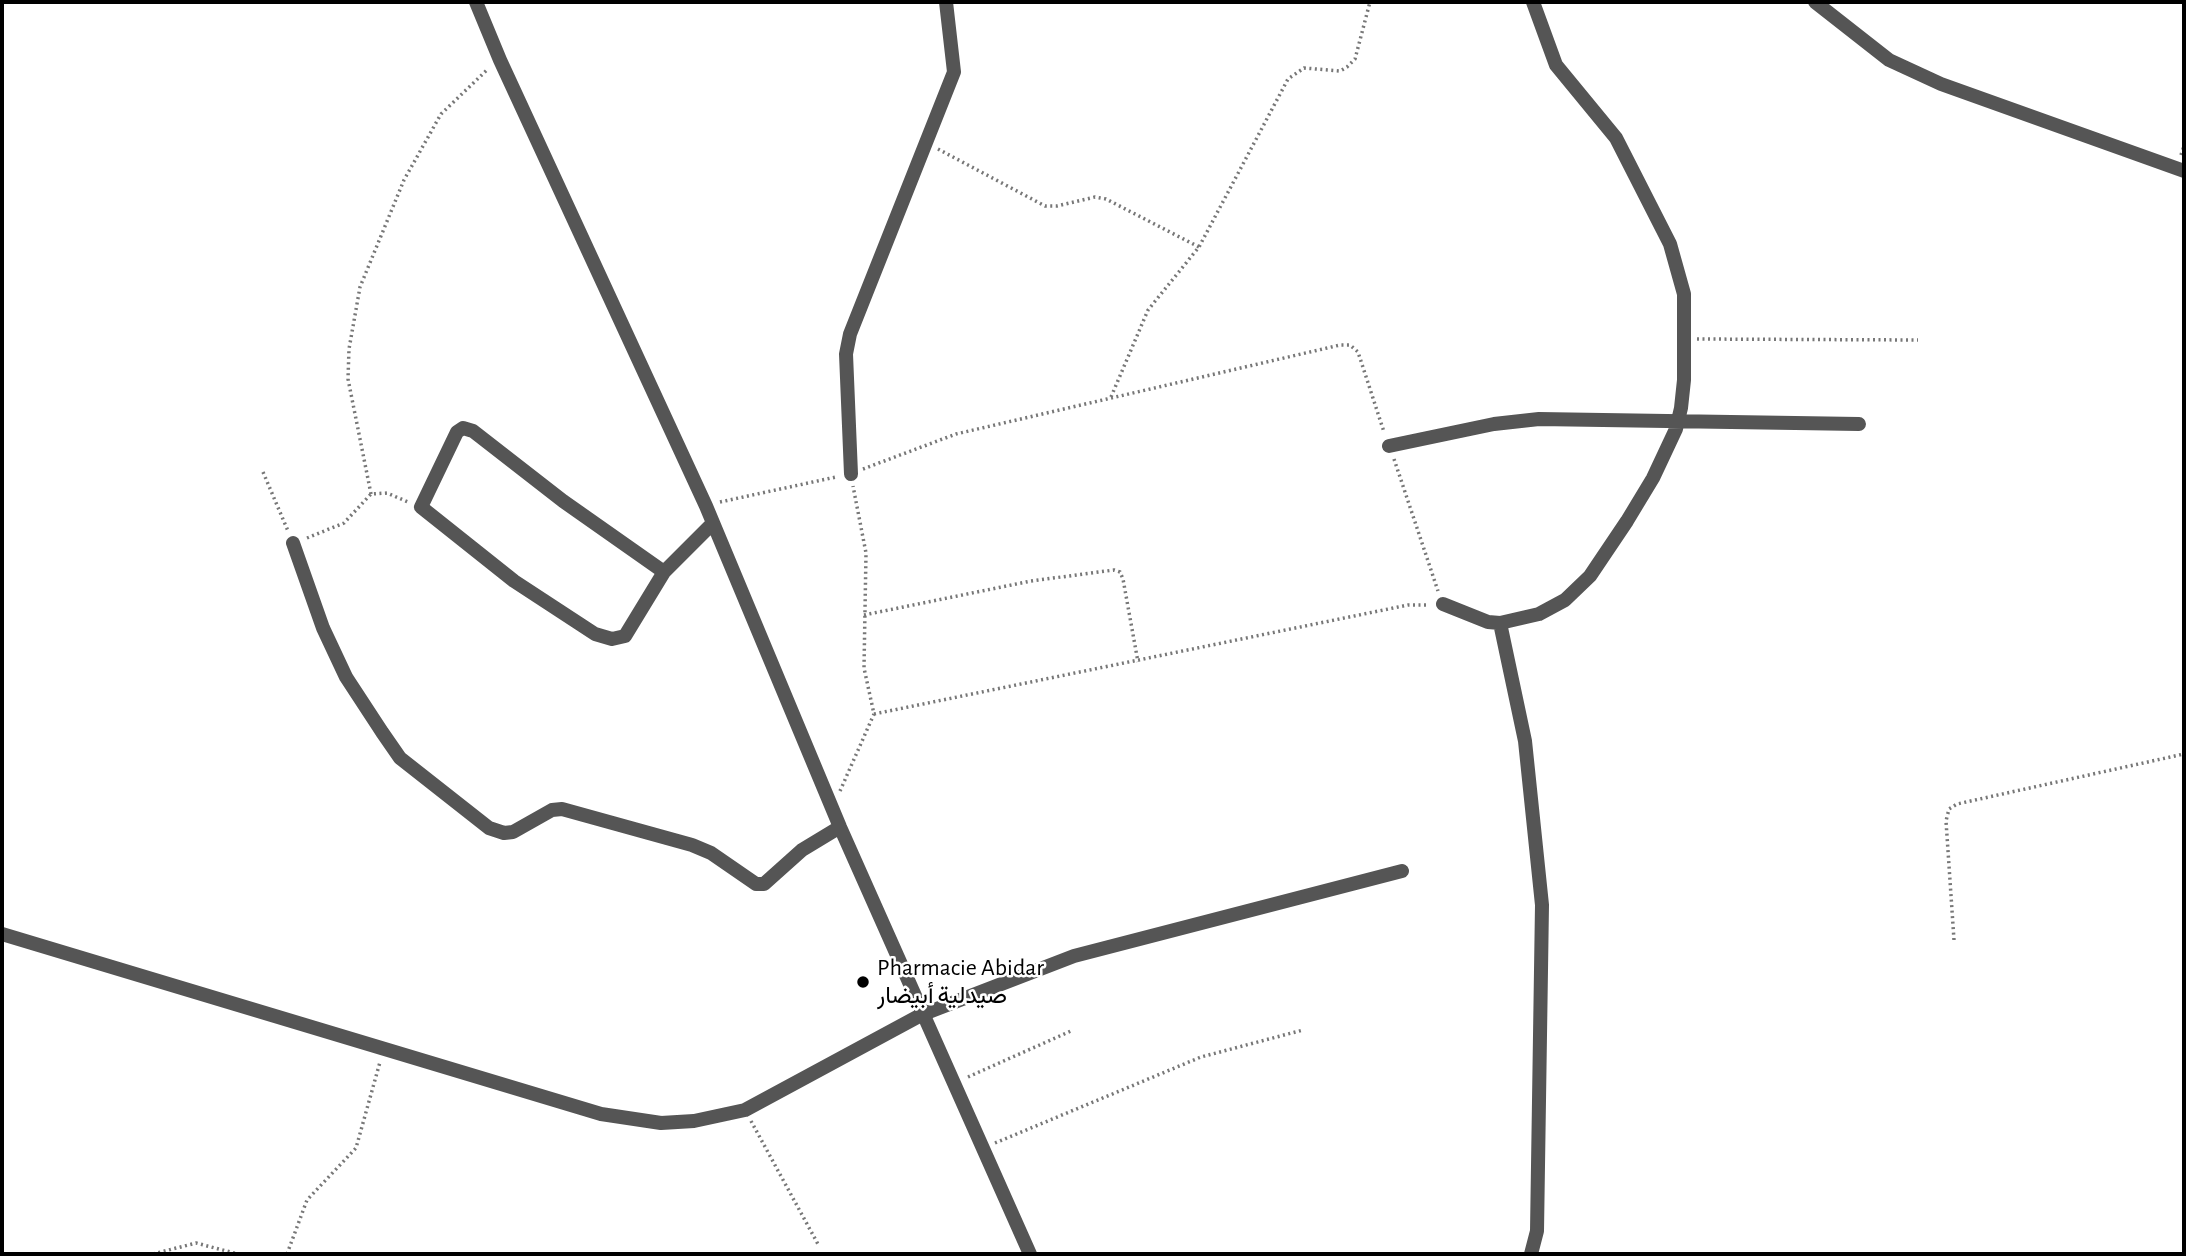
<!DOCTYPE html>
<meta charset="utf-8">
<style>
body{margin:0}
#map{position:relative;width:2186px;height:1256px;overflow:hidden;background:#fff;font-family:"Alegreya Sans",sans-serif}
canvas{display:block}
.frame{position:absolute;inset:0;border:4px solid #000;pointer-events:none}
</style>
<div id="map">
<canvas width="2186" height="1256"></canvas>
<div class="frame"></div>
</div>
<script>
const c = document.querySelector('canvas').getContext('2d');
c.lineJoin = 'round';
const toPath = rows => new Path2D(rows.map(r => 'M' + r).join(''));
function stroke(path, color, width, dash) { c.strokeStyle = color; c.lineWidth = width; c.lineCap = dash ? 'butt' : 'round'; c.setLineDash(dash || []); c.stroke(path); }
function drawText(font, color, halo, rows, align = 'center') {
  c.font = font + ' "Alegreya Sans",Vazirmatn,sans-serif'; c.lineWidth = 5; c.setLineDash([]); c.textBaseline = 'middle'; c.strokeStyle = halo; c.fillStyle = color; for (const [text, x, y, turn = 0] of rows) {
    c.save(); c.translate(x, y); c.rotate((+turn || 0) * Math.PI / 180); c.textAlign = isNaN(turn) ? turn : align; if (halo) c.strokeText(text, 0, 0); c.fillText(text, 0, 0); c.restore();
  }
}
const path = toPath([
 [938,149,1045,206,1057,206,1095,197,1106,199,1199,247],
 [2181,155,2184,146],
 [1697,339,1918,340],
 [1111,397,1148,310,1199,247,1288,79,1304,68,1340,71,1347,67,1355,59,1370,2],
 [1394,459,1438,591],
 [863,469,956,434,1340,345,1350,345,1358,352,1384,432],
 [263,472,288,531],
 [371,494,348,379,349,349,360,287,404,180,441,114,488,69],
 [720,502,836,477],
 [307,538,344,523,371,494,387,493,408,502],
 [864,615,1031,581,1114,570,1120,572,1123,579,1138,662],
 [874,714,1408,605,1428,605],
 [840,791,874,714,864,668,866,553,853,486],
 [1954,940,1946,821,1949,809,1957,804,2184,754],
 [968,1077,1073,1030],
 [751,1121,819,1246],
 [995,1143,1201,1057,1303,1030],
 [153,1254,196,1243,238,1254],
 [287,1254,307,1200,356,1148,380,1062]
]);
const minor = toPath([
 [476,2,500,60,706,506,840,827,1030,1254],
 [1815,2,1889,60,1941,84,2184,171],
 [1389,446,1494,424,1539,419,1859,424],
 [851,474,846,354,850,334,954,72,946,2],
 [293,543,323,628,346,677,382,732,400,758,489,828,504,833,513,832,552,810,562,809,692,845,711,853,756,884,764,884,802,850,840,827],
 [664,572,563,501,473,431,463,428,457,432,421,507,514,581,595,634,612,639,625,636,664,572,713,523],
 [1443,604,1488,622,1500,623,1539,614,1565,600,1590,576,1627,521,1653,478,1676,429,1681,408,1684,380,1684,294,1670,244,1616,138,1556,65,1533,2],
 [1500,623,1525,741,1542,905,1537,1231,1531,1254],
 [2,934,601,1114,661,1123,694,1121,745,1110,921,1015,1074,956,1402,871]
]);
const markers = [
 [863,982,7,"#000"]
];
const poiNames = [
 ["Pharmacie Abidar",877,968],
 ["صيدلية أبيضار",877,996]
];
stroke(path, '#777', 3.5, [2, 3.5]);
stroke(minor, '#555', 14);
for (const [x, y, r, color] of markers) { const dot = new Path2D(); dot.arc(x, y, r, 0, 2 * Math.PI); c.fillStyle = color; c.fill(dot); stroke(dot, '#fff', 2.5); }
drawText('24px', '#000', '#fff', poiNames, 'left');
</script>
